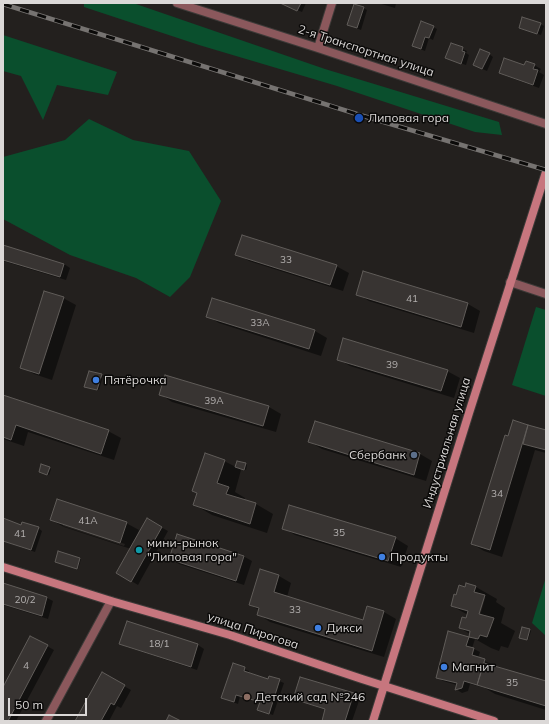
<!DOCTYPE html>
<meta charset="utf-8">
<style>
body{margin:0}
#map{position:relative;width:549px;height:724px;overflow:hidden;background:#23201e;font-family:Mulish,sans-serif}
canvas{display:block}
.frame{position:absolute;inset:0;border:4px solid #dbd8d7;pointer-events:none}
.scale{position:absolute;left:8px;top:698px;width:79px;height:18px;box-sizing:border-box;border:2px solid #dbd8d7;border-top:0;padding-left:5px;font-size:12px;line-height:14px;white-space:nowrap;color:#dbd8d7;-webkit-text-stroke:3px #0b0a09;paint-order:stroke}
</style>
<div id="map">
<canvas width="549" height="724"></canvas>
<div class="frame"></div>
<div class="scale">50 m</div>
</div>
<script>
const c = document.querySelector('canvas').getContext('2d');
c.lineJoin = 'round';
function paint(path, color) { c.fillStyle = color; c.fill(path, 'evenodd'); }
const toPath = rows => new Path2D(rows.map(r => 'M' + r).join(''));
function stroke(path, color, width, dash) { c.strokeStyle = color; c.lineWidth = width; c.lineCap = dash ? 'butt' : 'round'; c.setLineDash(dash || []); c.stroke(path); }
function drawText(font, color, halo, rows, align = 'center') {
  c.font = font + ' Mulish,sans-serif'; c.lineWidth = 3; c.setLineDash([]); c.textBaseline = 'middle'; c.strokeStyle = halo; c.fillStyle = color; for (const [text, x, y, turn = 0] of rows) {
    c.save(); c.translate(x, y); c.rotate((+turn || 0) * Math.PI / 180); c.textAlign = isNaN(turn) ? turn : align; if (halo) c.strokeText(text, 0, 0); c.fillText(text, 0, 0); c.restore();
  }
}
const green = toPath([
 [84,3,133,3,325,69,499,122,502,135,475,132,337,86,199,45,84,7],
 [3,35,117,72,108,95,57,85,43,120,21,76,3,71],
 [89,119,133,140,189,151,221,201,190,277,170,297,136,278,70,255,3,219,3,157,65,140],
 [536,307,546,310,546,396,512,385],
 [546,577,546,636,532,623]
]);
const shadow = toPath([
 [281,3,306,3,302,12],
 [378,3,396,3,395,8],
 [363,8,367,10,361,30,349,25],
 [540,24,544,26,541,35,520,28],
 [433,27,437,29,433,40,429,38,425,51,413,46],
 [451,44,467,51,466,53,469,55,466,65,451,60],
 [489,54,493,57,487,71,478,67],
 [534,65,541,69,539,72,544,75,539,88,506,76,500,73],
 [3,246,64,264,70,268,66,280,3,261],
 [237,254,336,266,349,273,343,291,249,261],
 [364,272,468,304,480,311,474,333,369,301,357,294],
 [63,298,76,305,52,380,34,374,21,367],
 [207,316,315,331,327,338,321,356,219,323],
 [338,359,447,371,460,378,454,398,350,366],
 [101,375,103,376,99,390,87,387],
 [160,394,269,407,281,414,276,432,172,402],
 [3,396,108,431,121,438,114,460,28,432,24,446,3,439],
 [316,422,420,454,432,461,426,481,322,449,310,442],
 [514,422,546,431,546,453,535,450,502,557,484,551,472,544],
 [224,461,236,467,246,464,247,465,246,470,238,467,241,470,235,492,245,498,244,500,256,504,273,514,267,533,212,515,195,505,198,494,194,491],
 [49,468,51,469,49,475,42,472],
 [3,520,22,526,38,528,42,531,35,552,3,541],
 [51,520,126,523,139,530,136,539,148,520,168,531,138,585,118,573,131,549,64,527],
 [63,524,125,544,124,546,63,526],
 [283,528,395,538,408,546,401,567,295,535],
 [243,556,252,561,244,585,179,564,170,559],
 [80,559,81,559,78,569,58,563],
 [279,576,291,583,287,597,363,621,368,607,384,612,396,619,384,657,270,622,258,614,259,610,250,605],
 [3,584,47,598,53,601,48,619,3,605],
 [476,587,497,599,496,602,505,608,501,623,515,631,508,648,501,646,499,651,491,648,475,639,472,648,480,652,478,658,491,664,490,666,546,682,546,710,495,694,485,688,470,684,468,691,462,693,456,689,457,685,443,681,437,677,449,632,469,638,470,634,460,628,467,619,468,615,452,606,457,596,466,588],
 [483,598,485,598,479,619,477,618],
 [128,622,198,645,204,649,197,670,127,647,121,643],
 [530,630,531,631,528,640,522,639],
 [31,637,54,650,16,721,3,721,3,690],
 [234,665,249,671,248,674,269,681,270,677,284,683,273,715,258,710,261,703,240,696,238,704,223,698],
 [102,674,131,690,121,708,117,706,109,721,76,721],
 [353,694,360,698,352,721,323,721,326,710,301,702,294,699]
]);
const building = toPath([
 [280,3,301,3,297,11,280,3],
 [354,4,364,7,357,28,347,25,354,4],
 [522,17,541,23,537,34,519,28,522,17],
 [421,21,434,26,429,38,425,37,421,49,412,46,421,21],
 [451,43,463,47,462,51,465,52,461,64,445,58,451,43],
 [480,49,490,53,482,69,473,65,480,49],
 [504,58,524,65,526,61,535,64,533,69,538,70,533,85,499,73,504,58],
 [242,235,337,265,330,285,235,255,242,235],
 [3,245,64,264,60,277,3,260,3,245],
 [363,271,468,303,461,327,356,295,363,271],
 [44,291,64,297,39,374,20,368,44,291],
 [212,298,315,330,309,349,206,317,212,298],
 [343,338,448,370,441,391,337,360,343,338],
 [89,371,102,374,97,390,84,387,89,371],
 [165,375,269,406,263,426,159,395,165,375],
 [3,395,109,430,101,454,16,425,11,440,3,437,3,395],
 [513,420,528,425,490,550,471,544,505,435,508,436,513,420],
 [315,421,420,453,414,475,308,442,315,421],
 [528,425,546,430,546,450,523,444,528,425],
 [205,453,225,460,217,483,229,487,226,494,256,503,250,524,193,505,197,493,192,491,205,453],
 [237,461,246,463,244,470,235,467,237,461],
 [41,464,50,467,47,475,39,472,41,464],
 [57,499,127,522,120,543,50,520,57,499],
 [289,505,396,537,388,561,282,529,289,505],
 [3,518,21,525,22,522,39,527,31,550,3,541,3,518],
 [147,518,162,527,131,582,116,573,147,518],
 [177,534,244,556,236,581,169,559,177,534],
 [58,551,80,558,77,569,55,562,58,551],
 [260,569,279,575,274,592,363,620,367,606,384,611,372,651,257,615,259,608,249,605,260,569],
 [3,583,47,597,42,616,3,604,3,583],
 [466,583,476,586,474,592,485,595,479,614,494,618,487,637,480,635,478,639,469,637,470,631,459,628,462,617,466,618,468,611,451,606,454,594,456,595,459,585,465,587,466,583],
 [127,621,198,644,191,667,119,644,127,621],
 [522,627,530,629,527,640,519,638,522,627],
 [448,631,469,637,466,646,474,648,472,655,485,659,477,685,464,681,462,688,455,690,457,683,436,678,448,631],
 [30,636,48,645,8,721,3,721,3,687,30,636],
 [233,663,245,667,244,671,268,679,269,676,280,679,269,714,257,710,260,702,236,695,234,702,221,698,233,663],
 [484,663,546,681,546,706,477,685,484,663],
 [102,672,125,685,114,705,111,703,101,721,75,721,102,672],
 [300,677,354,693,345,721,322,721,325,709,293,699,300,677],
 [169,715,181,721,166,721,169,715]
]);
const street = toPath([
 [177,3,318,48,546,124],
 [318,48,332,3],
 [510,282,546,294],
 [46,721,111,601]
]);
const secondary = toPath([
 [3,567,111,601,230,635,362,679,494,721],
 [373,721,469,413,546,172]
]);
const rail = toPath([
 [3,4,360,115,546,170]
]);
const markers = [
 [359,118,5,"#1a4fb4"],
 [96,380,4,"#3f7fe0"],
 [414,455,4,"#5c6f8a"],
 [139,550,4,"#0f9aa8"],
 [382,557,4,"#3f7fe0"],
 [318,628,4,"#3f7fe0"],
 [444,667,4,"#3f7fe0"],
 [247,697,4,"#8d6e63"]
];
const numberNames = [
 ["33",286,260],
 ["41",412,299],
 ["33А",260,323],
 ["39",392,365],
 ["39А",214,401],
 ["34",497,494],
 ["41А",88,521],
 ["35",339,533],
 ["41",20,534],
 ["20/2",25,600],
 ["33",295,610],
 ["18/1",159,644],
 ["4",26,666],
 ["35",512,683]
];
const streetNames = [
 ["2-я Транспортная улица",366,51,18],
 ["Индустриальная улица",447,443,-73],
 ["улица Пирогова",253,631,18]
];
const poiNames = [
 ["Липовая гора",368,118],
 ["Пятёрочка",104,380],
 ["Сбербанк",406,455,"right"],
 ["мини-рынок",147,543],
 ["\"Липовая гора\"",147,557],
 ["Продукты",390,557],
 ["Дикси",326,628],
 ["Магнит",452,667],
 ["Детский сад №246",255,697]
];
paint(green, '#0a4f2d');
paint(shadow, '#0007');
paint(building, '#383432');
stroke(building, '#605c59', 1);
stroke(street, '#3d3a38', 10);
stroke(secondary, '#3d3a38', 10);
stroke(street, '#8b585c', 8);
stroke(secondary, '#c7767e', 8);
stroke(rail, '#767371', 4.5);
stroke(rail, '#0b0a09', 3, [9]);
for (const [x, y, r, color] of markers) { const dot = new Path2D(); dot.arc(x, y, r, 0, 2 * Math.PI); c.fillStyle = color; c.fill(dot); stroke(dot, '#0b0a09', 1.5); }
drawText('10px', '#b2afae', null, numberNames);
drawText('12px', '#dbd8d7', '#0b0a09', streetNames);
drawText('12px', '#dbd8d7', '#0b0a09', poiNames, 'left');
</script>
